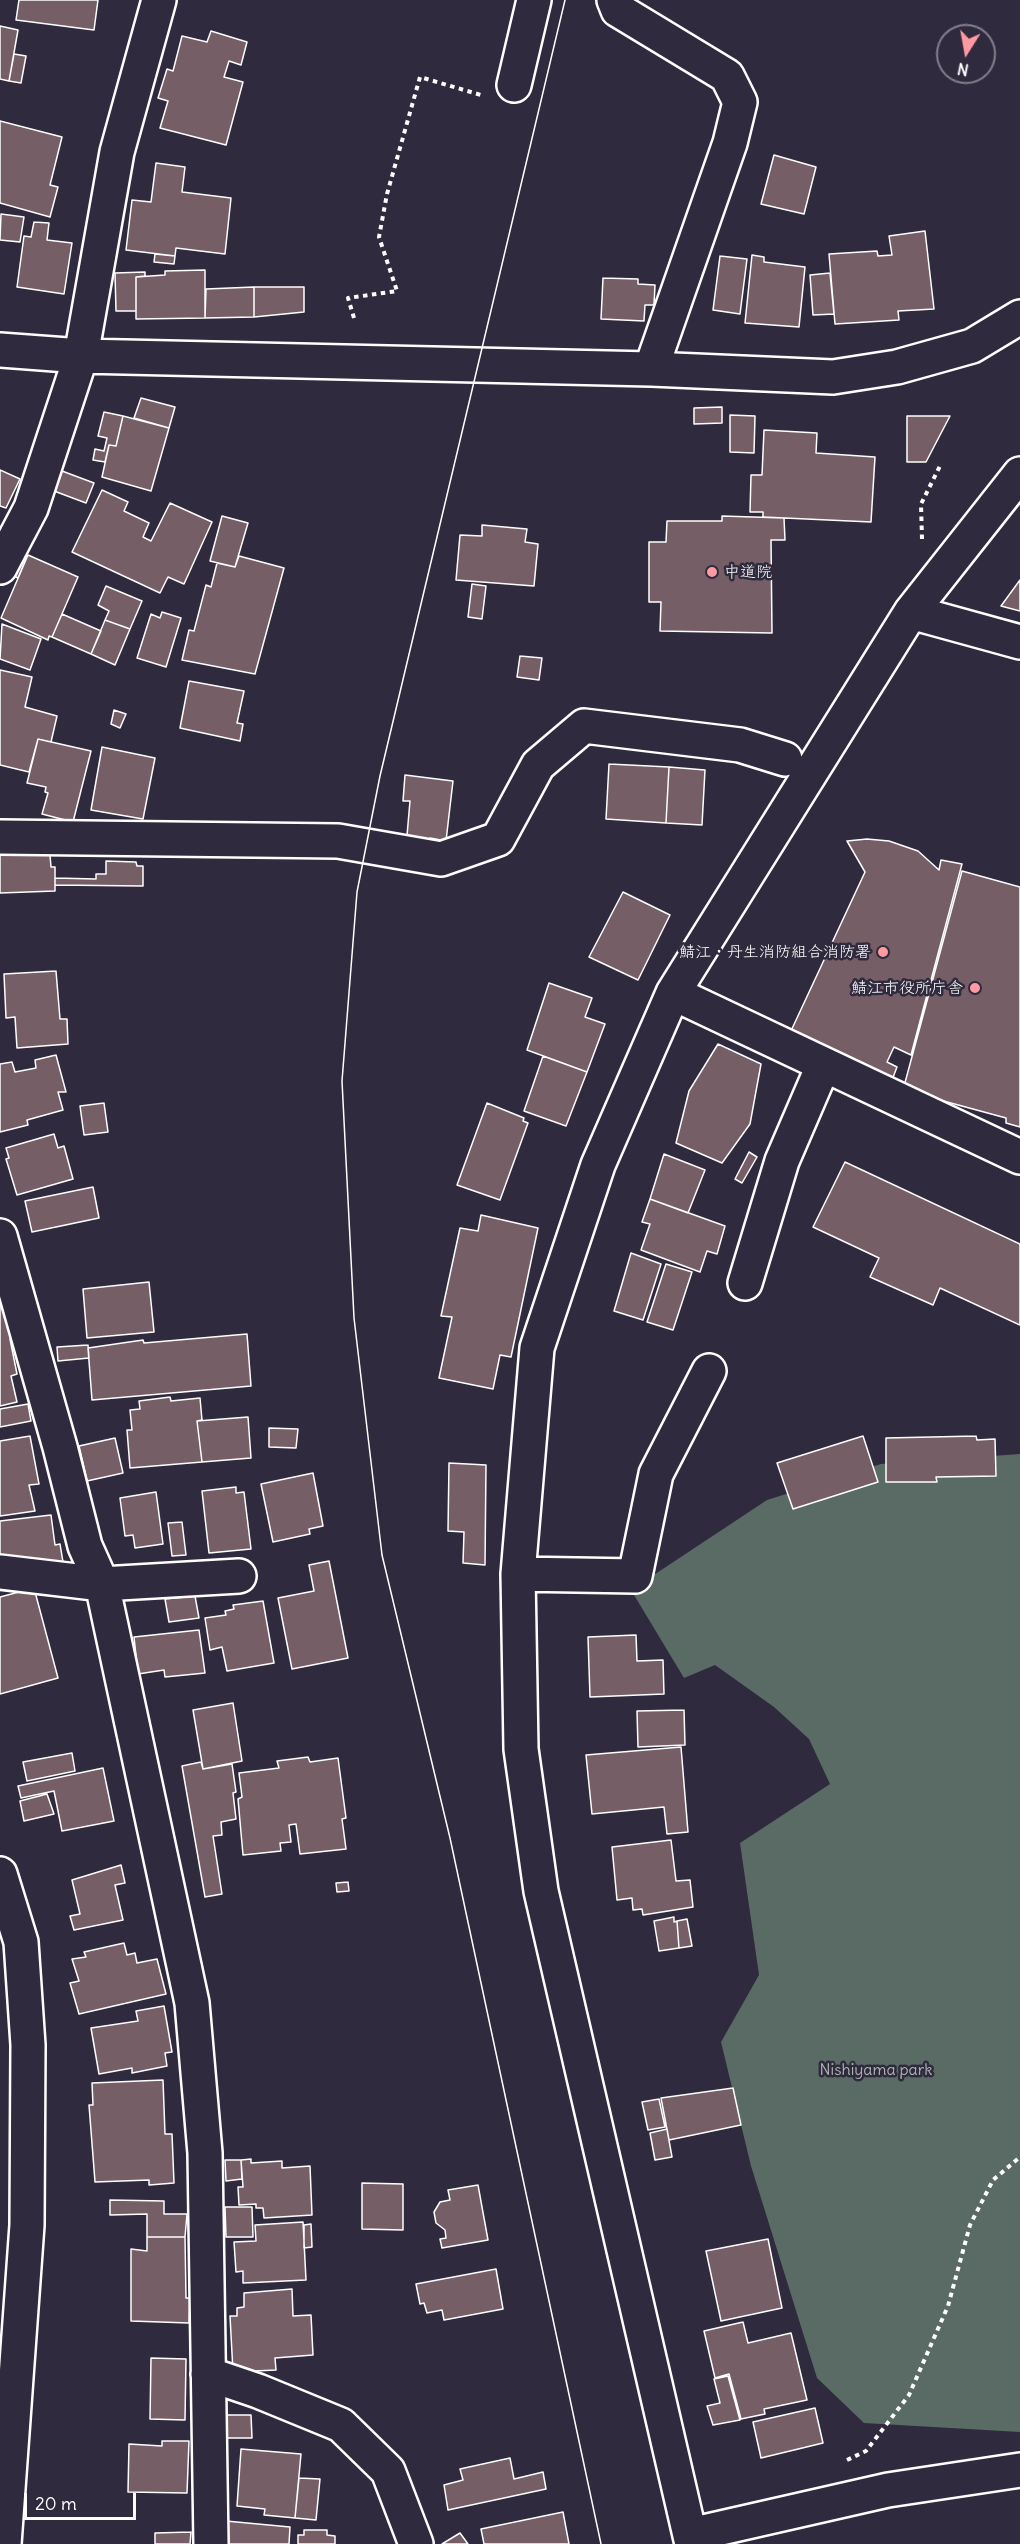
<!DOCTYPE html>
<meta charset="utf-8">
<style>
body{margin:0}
#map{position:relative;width:1020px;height:2544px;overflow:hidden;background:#2f2a3d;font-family:Delius,sans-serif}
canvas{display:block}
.north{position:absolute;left:936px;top:24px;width:60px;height:60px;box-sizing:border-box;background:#2f2a3d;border:2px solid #827f8b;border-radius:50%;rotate:191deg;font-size:16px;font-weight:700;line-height:24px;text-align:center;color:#fff}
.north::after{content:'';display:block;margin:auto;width:21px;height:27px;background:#ff9aa2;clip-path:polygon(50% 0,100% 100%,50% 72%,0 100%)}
.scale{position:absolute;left:24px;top:2493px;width:112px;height:27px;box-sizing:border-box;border:3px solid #fff;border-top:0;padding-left:8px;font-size:18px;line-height:21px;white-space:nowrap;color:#fff;-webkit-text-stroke:4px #2f2a3d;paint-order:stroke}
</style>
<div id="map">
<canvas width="1020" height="2544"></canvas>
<div class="north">N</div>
<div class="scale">20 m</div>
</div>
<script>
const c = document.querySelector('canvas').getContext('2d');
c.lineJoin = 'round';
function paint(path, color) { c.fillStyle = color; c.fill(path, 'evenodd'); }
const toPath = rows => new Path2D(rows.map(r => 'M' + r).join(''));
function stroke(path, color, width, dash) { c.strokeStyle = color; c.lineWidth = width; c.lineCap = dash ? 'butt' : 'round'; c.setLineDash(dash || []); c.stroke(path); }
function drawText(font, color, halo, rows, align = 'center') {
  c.font = font + ' Delius,"Klee One",sans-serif'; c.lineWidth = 5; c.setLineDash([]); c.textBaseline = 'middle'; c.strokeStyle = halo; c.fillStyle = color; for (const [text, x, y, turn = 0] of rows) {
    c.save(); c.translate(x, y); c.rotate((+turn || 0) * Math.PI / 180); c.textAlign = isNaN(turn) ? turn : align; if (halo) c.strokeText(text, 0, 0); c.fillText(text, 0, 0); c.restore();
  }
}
const green = toPath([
 [1020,1454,1020,2432,864,2423,817,2378,751,2166,721,2042,759,1975,740,1843,830,1784,809,1739,774,1707,715,1665,684,1678,631,1590,767,1500,881,1464]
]);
const building = toPath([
 [19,0,98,0,94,30,16,20,19,0],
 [0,26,18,30,9,81,0,79,0,26],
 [211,31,247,42,241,65,229,61,224,77,243,82,226,145,160,128,168,101,158,98,167,69,173,71,182,36,207,42,211,31],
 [14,54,26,56,21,83,9,81,14,54],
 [0,121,62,137,50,185,58,187,50,217,0,203,0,121],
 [774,155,816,167,804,214,761,204,774,155],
 [156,163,185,167,182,192,231,198,225,254,176,248,175,256,126,250,132,200,151,202,156,163],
 [1,214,24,217,20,242,0,240,1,214],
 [34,222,49,223,47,240,72,243,64,294,17,287,24,236,31,237,34,222],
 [925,231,934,309,898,311,899,320,835,324,829,254,877,251,878,256,892,255,889,236,925,231],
 [155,254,175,256,174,264,154,262,155,254],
 [752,255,764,257,764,262,805,267,799,327,745,323,752,255],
 [720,256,747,259,740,314,713,310,720,256],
 [205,270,205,318,136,319,136,277,165,275,165,271,205,270],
 [145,272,145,276,136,277,136,311,116,311,115,273,145,272],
 [830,273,834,314,813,315,810,275,830,273],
 [603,278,638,279,638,284,655,285,654,305,645,305,644,321,601,319,603,278],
 [254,287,254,317,205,318,206,289,254,287],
 [254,287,304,287,304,312,254,317,254,287],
 [141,398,175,407,169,428,134,418,141,398],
 [722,407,722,423,694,424,694,408,722,407],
 [104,412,123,416,116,446,109,445,105,462,93,460,95,449,104,451,107,438,98,436,104,412],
 [730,415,755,416,754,453,730,452,730,415],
 [123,416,169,428,151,491,102,477,109,445,116,446,123,416],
 [907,416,950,416,926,462,907,462,907,416],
 [764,430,817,433,816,453,875,457,871,522,763,517,763,512,750,512,751,475,762,475,764,430],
 [0,470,20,479,6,508,0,506,0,470],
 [62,471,94,483,86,503,54,491,62,471],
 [102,490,128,502,124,511,149,523,143,537,151,541,170,503,212,522,184,584,168,577,160,593,72,552,102,490],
 [222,516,248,523,235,567,210,561,222,516],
 [722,516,784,518,785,540,771,540,772,633,660,631,661,602,649,602,649,542,666,542,667,521,722,521,722,516],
 [482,525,527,529,525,542,538,544,534,586,456,580,460,535,482,536,482,525],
 [21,552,27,556,18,578,12,575,21,552],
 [28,555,78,577,52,637,49,636,48,640,1,618,28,555],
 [239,556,284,568,255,674,182,660,189,630,194,631,206,585,211,587,217,563,235,567,239,556],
 [1020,580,1020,611,1001,606,1020,580],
 [472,584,486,586,482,619,468,617,472,584],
 [106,586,142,601,130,629,105,620,109,611,98,605,106,586],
 [162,612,181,618,166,667,137,658,151,614,160,618,162,612],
 [62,614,101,631,91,654,52,637,62,614],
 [105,620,130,629,115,665,91,654,105,620],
 [2,624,41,639,30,670,0,659,2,624],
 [520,656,542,658,539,680,517,677,520,656],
 [0,670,32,677,25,707,57,716,51,742,38,739,29,772,0,765,0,670],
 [189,681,244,691,237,723,243,724,240,741,180,728,189,681],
 [114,710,126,714,120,728,111,724,114,710],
 [38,739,91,751,73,822,42,814,48,793,45,792,46,787,27,783,38,739],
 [102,747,155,758,143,819,91,810,102,747],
 [609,764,669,767,666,823,606,819,609,764],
 [669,767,705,770,702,825,666,823,669,767],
 [405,775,453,781,446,841,430,838,428,850,406,847,410,801,403,801,405,775],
 [867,839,889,841,918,851,939,870,941,860,962,864,911,1055,894,1047,887,1062,897,1067,892,1080,790,1033,865,872,847,841,867,839],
 [49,843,51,867,55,867,55,891,0,893,0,844,49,843],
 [106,861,136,862,137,866,143,866,143,886,55,885,55,878,96,879,96,874,106,874,106,861],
 [962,871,1020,887,1020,1127,1006,1123,1006,1118,903,1090,962,871],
 [623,892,670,915,638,980,589,957,623,892],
 [56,971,60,1019,67,1019,68,1044,17,1048,15,1017,6,1018,4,974,56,971],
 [549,983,592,998,585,1017,605,1024,587,1072,527,1050,549,983],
 [718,1044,761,1064,750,1124,722,1163,676,1143,689,1091,718,1044],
 [56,1055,66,1092,58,1092,63,1110,27,1120,28,1125,0,1132,0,1064,12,1062,15,1072,36,1068,35,1060,56,1055],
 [543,1056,587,1072,566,1126,524,1111,543,1056],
 [104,1103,108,1132,84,1135,80,1106,104,1103],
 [487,1103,524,1118,523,1121,528,1123,500,1200,457,1185,487,1103],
 [54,1134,58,1148,64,1146,73,1179,17,1195,6,1159,9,1158,6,1148,54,1134],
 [749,1152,757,1157,742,1183,735,1179,749,1152],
 [664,1154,705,1170,688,1213,650,1199,664,1154],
 [845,1162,1020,1244,1020,1325,940,1288,933,1305,870,1277,879,1258,813,1227,845,1162],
 [93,1187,99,1218,32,1232,25,1201,93,1187],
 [650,1199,725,1226,717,1254,707,1251,700,1272,641,1250,650,1224,642,1222,650,1199],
 [481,1215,538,1228,511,1357,500,1355,493,1389,439,1378,452,1317,441,1316,460,1228,478,1231,481,1215],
 [631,1253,661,1264,643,1320,614,1311,631,1253],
 [666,1264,692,1272,673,1330,647,1322,666,1264],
 [149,1282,154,1332,87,1338,83,1289,149,1282],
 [0,1289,12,1339,10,1339,17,1374,11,1376,17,1402,0,1406,0,1289],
 [247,1334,251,1386,92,1400,88,1348,143,1340,144,1343,247,1334],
 [88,1345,89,1358,58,1361,57,1347,88,1345],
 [170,1397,171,1401,200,1398,202,1420,197,1421,202,1462,130,1468,127,1430,132,1430,130,1410,140,1409,139,1401,170,1397],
 [28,1404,31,1421,0,1427,0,1409,28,1404],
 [248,1417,251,1458,202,1462,197,1421,248,1417],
 [269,1428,298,1429,296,1448,269,1447,269,1428],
 [30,1436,39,1484,29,1485,35,1511,0,1516,0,1441,30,1436],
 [863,1436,878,1482,793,1509,777,1463,863,1436],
 [976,1436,977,1440,995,1439,996,1476,936,1477,937,1482,886,1482,886,1438,976,1436],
 [115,1438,123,1473,87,1481,79,1446,115,1438],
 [449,1463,486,1465,485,1565,463,1563,464,1532,448,1531,449,1463],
 [313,1473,323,1526,309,1529,310,1534,273,1542,261,1484,313,1473],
 [236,1487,236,1493,244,1492,251,1549,209,1553,202,1491,236,1487],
 [156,1492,163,1544,135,1548,133,1535,125,1536,120,1498,156,1492],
 [51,1515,55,1545,60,1544,63,1562,20,1567,0,1564,0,1521,51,1515],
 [182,1522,186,1555,172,1556,168,1523,182,1522],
 [329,1561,348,1658,292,1669,278,1598,314,1591,309,1565,329,1561],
 [34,1588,58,1678,0,1694,0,1597,34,1588],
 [195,1596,199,1618,169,1622,165,1599,195,1596],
 [263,1601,274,1663,227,1671,222,1647,210,1650,205,1618,226,1615,225,1611,234,1609,233,1605,263,1601],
 [199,1630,205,1673,165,1677,164,1670,138,1674,134,1637,199,1630],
 [636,1635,637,1661,663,1660,664,1694,590,1697,588,1637,636,1635],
 [233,1703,242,1761,203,1769,193,1710,233,1703],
 [684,1710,685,1745,638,1747,637,1711,684,1710],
 [681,1747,688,1832,667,1834,664,1807,592,1814,586,1755,681,1747],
 [72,1753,75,1771,27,1781,23,1762,72,1753],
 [308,1757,310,1762,338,1758,346,1818,342,1819,346,1849,300,1854,296,1824,289,1825,291,1842,280,1843,281,1851,243,1855,238,1799,242,1797,239,1773,279,1768,277,1761,308,1757],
 [201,1762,203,1769,232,1764,236,1792,233,1793,236,1819,221,1822,222,1835,213,1836,222,1894,205,1897,182,1766,201,1762],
 [103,1768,114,1821,62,1831,54,1791,21,1798,18,1786,103,1768],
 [47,1794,54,1814,24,1821,20,1801,47,1794],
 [671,1840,676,1881,690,1880,693,1907,643,1915,642,1909,633,1910,632,1898,617,1900,612,1847,671,1840],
 [121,1865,125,1883,115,1885,123,1920,74,1930,70,1916,80,1914,72,1880,121,1865],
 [348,1882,349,1891,337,1892,336,1883,348,1882],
 [674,1917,674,1922,677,1921,679,1948,659,1951,654,1921,674,1917],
 [687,1919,692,1946,679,1948,677,1921,687,1919],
 [124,1943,127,1955,135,1953,137,1963,157,1959,166,1994,79,2014,70,1983,79,1981,72,1959,86,1957,84,1952,124,1943],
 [164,2006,172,2052,165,2053,167,2066,132,2073,132,2068,99,2074,91,2028,138,2021,136,2011,164,2006],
 [163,2080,165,2134,172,2134,174,2183,149,2185,149,2180,95,2182,89,2105,93,2105,92,2083,163,2080],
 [733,2088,741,2125,669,2140,661,2098,733,2088],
 [659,2099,665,2127,648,2130,642,2102,659,2099],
 [667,2129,672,2157,655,2160,650,2133,667,2129],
 [251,2159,251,2163,282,2161,282,2168,310,2166,312,2215,264,2218,263,2208,256,2208,256,2204,239,2205,238,2187,243,2187,241,2160,251,2159],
 [225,2160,241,2160,242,2179,226,2181,225,2160],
 [362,2183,403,2184,403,2230,362,2229,362,2183],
 [478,2185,488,2240,442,2248,440,2239,446,2238,445,2230,436,2223,434,2212,440,2202,450,2200,448,2190,478,2185],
 [110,2200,164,2201,164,2214,187,2214,185,2237,147,2237,147,2214,110,2215,110,2200],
 [225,2207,252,2207,253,2237,226,2237,225,2207],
 [303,2222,306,2280,243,2283,243,2271,236,2272,234,2242,256,2241,255,2225,303,2222],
 [311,2224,312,2247,304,2248,304,2225,311,2224],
 [147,2237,185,2237,186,2298,190,2298,189,2323,131,2321,131,2249,147,2251,147,2237],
 [768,2239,782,2308,721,2321,706,2251,768,2239],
 [496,2269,503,2309,444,2320,442,2310,427,2313,424,2303,420,2304,416,2284,496,2269],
 [292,2289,293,2316,311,2315,313,2355,275,2358,276,2370,233,2372,230,2316,237,2316,237,2308,244,2307,244,2293,292,2289],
 [743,2322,748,2343,791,2333,807,2400,764,2409,765,2414,741,2419,729,2374,715,2378,704,2331,743,2322],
 [151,2358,186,2359,185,2420,150,2419,151,2358],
 [728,2376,740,2420,713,2425,707,2406,720,2403,714,2379,728,2376],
 [815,2408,823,2443,761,2458,753,2422,815,2408],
 [227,2415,251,2415,252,2438,227,2438,227,2415],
 [162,2441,189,2441,187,2493,128,2492,129,2444,162,2446,162,2441],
 [241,2449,301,2454,295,2518,264,2515,265,2509,237,2506,241,2449],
 [510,2458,514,2479,543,2472,546,2489,448,2510,444,2485,463,2480,460,2469,510,2458],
 [299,2478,320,2479,316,2520,295,2518,299,2478],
 [563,2512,569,2544,484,2544,481,2529,563,2512],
 [226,2521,290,2527,289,2544,225,2544,226,2521],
 [304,2530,327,2530,327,2535,335,2536,335,2544,298,2544,298,2535,304,2535,304,2530],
 [191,2532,190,2544,155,2544,155,2533,191,2532],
 [460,2533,468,2544,442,2544,460,2533]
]);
const path = toPath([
 [354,318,348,298,397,291,379,237,387,194,420,77,481,95],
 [922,539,921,504,940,466],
 [847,2460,866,2451,909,2395,948,2306,970,2225,993,2180,1020,2157]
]);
const minor = toPath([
 [614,0,618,10,727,76,740,102,730,143,651,369],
 [514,85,534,0],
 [0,350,81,356,651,369,833,377,897,367,972,346,1020,317],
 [0,567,31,508,81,356,117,152,159,0],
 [911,612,1020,642],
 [0,837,338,841,441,859,498,839,538,765,584,726,740,745,785,759],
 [673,993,1020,1157],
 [0,1236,60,1447,85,1546,102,1584,192,2003,205,2153,211,2544],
 [745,1283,782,1161,823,1066],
 [0,1572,102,1584,239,1576],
 [518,1574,635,1576,656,1474,709,1371],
 [0,1874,21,1942,28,2045,27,2225,4,2544],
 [208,2374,258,2391,341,2425,388,2471,416,2544],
 [690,2535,888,2490,1020,2470],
 [692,2544,541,1891,521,1749,518,1574,537,1348,598,1165,673,993,911,612,1020,474]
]);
const tram = toPath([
 [565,0,380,776,357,892,342,1081,354,1318,382,1555,450,1838,601,2544]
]);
const markers = [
 [712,572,6,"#ff9aa2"],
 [883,952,6,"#ff9aa2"],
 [975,988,6,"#ff9aa2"]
];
const poiNames = [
 ["中道院",724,572,"left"],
 ["鯖江・丹生消防組合消防署",871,952],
 ["鯖江市役所庁舎",963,988]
];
const parkNames = [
 ["Nishiyama park",876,2070]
];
paint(green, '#596b64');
paint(building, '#765e67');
stroke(building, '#fff', 1.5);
stroke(minor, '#fff', 38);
stroke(path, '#fff', 4, [4.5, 4.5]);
stroke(minor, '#2f2a3d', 33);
stroke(tram, '#fff', 1.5);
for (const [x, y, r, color] of markers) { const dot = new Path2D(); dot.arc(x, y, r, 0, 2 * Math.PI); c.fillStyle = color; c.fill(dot); stroke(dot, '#2f2a3d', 2); }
drawText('16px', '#fff', '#2f2a3d', poiNames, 'right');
drawText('16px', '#acb5b2', '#2f2a3d', parkNames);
</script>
